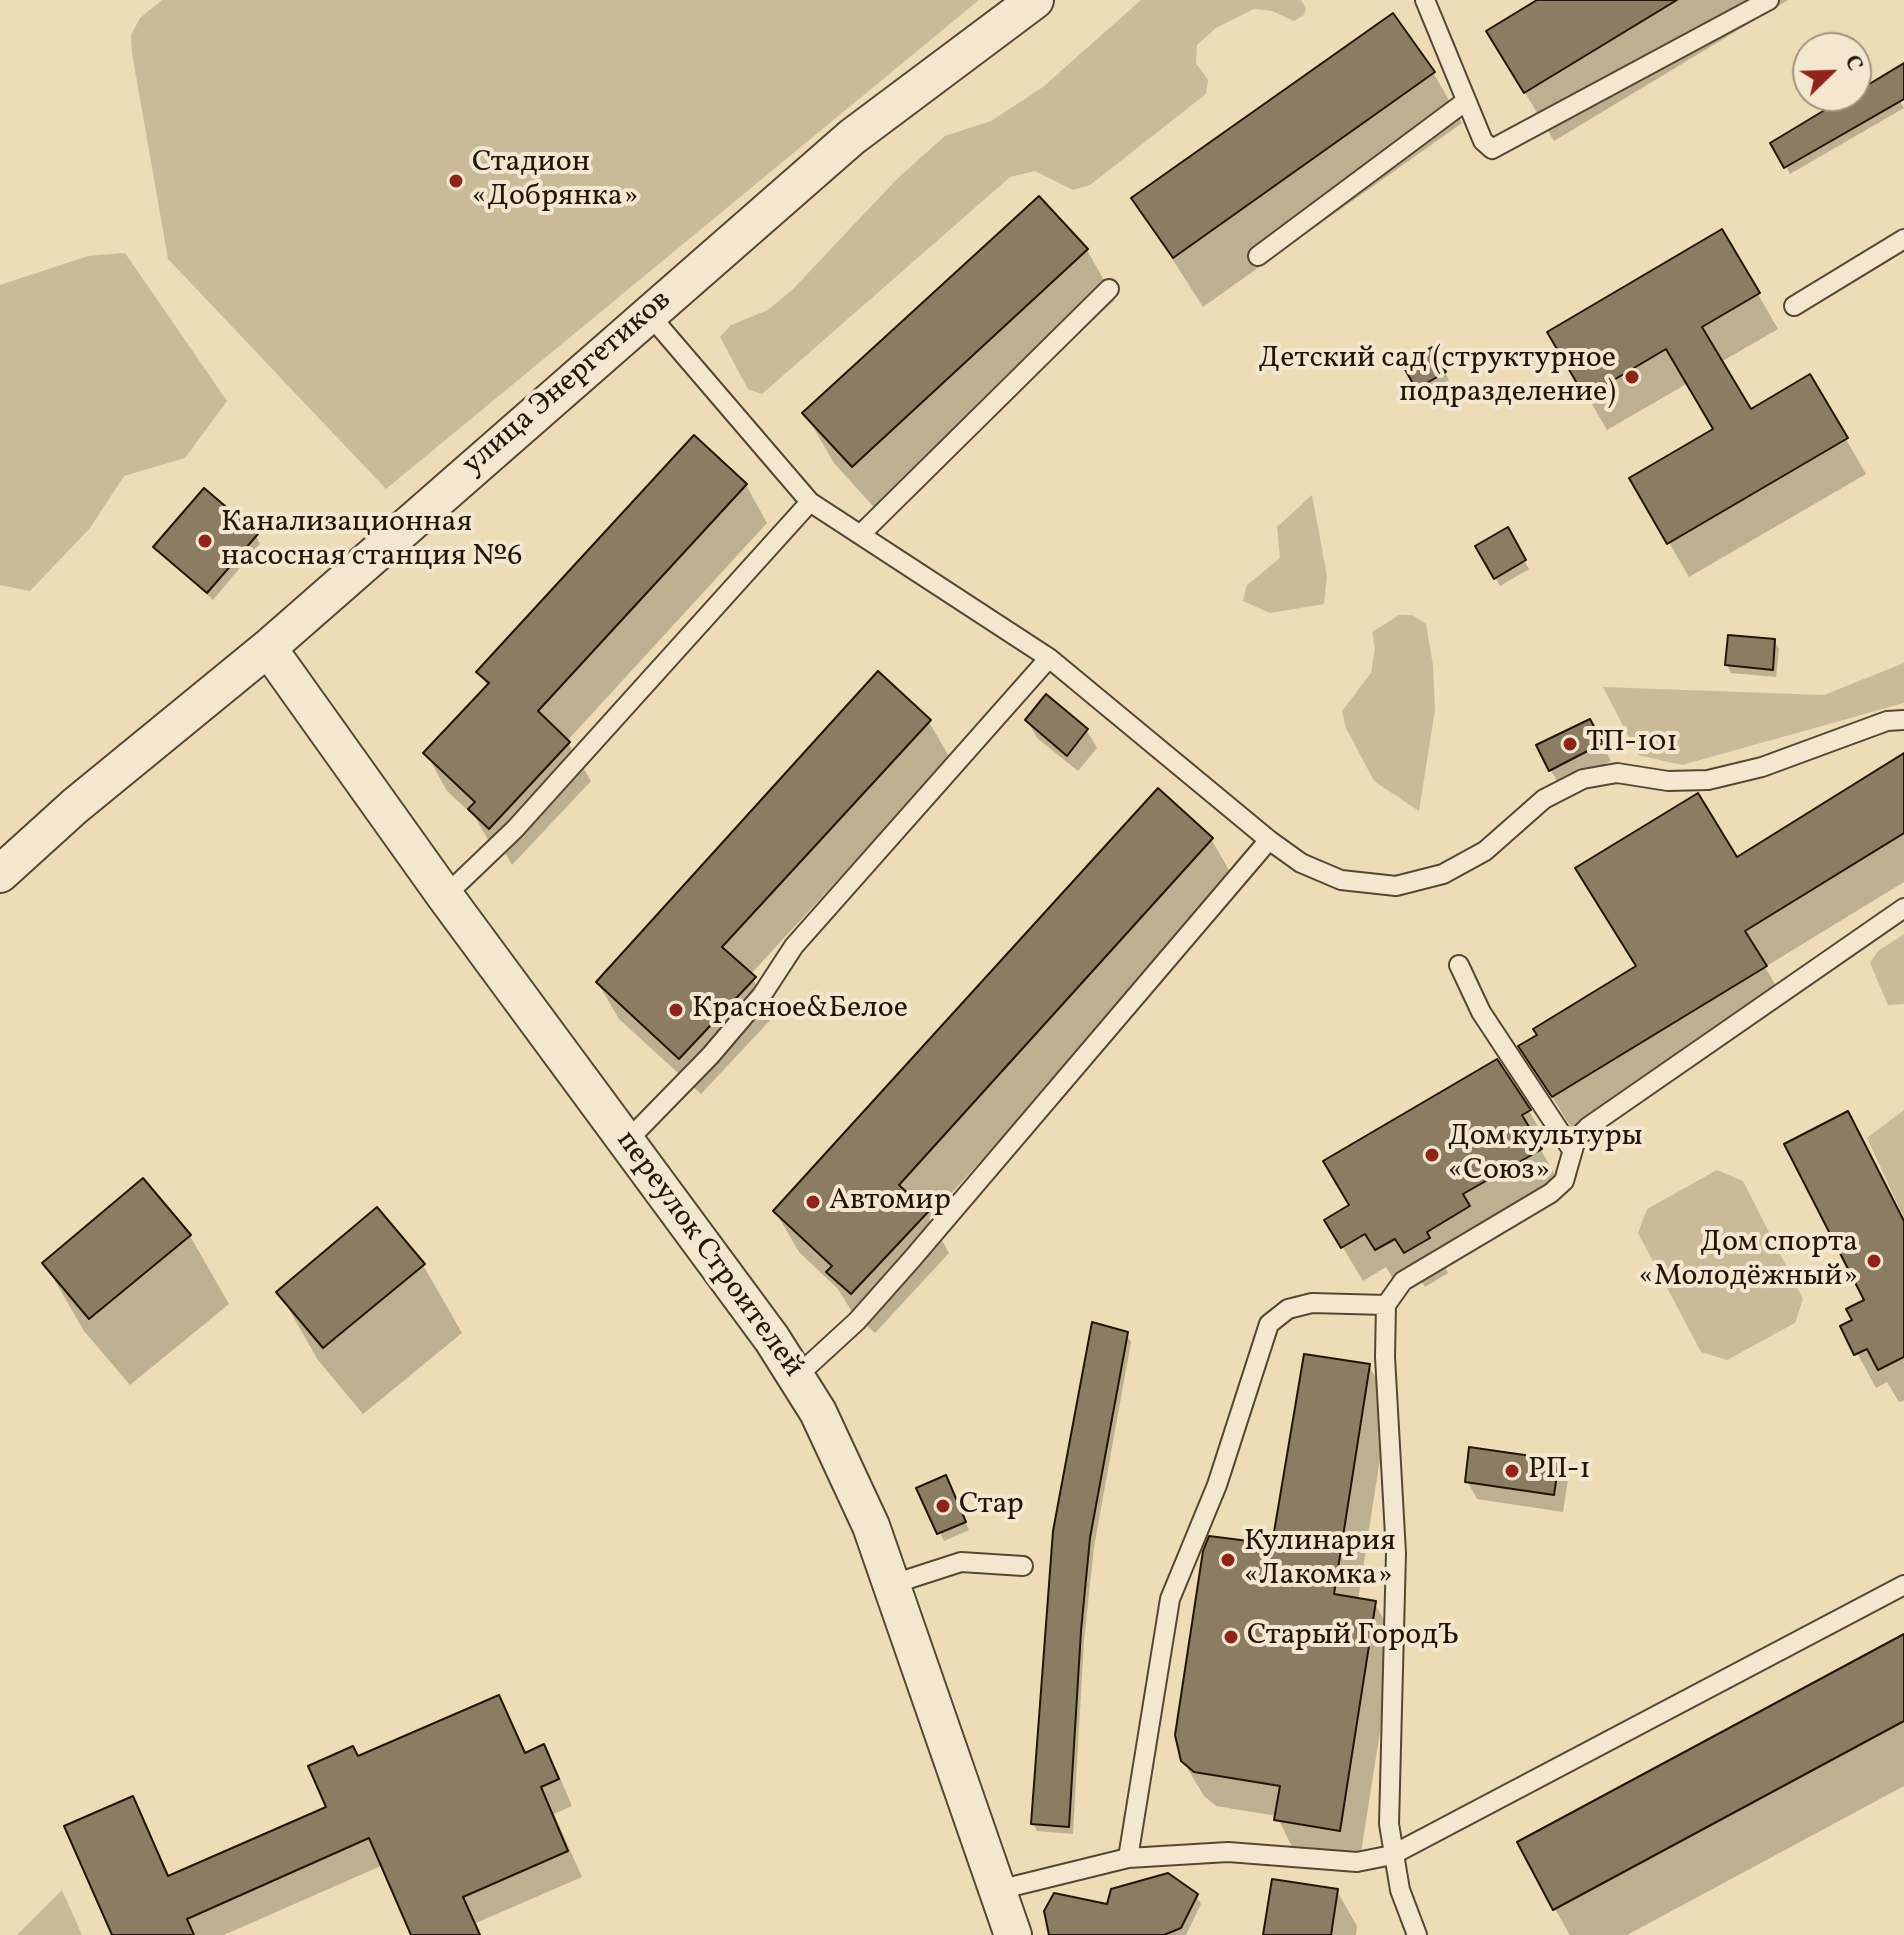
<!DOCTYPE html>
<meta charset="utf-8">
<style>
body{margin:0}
#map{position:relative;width:1904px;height:1935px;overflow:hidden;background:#eddcb5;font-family:Vollkorn,serif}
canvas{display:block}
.north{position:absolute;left:1792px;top:32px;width:80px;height:80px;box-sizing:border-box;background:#f3e8cf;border:2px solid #9f947f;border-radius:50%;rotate:67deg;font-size:22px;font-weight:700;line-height:32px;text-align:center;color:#221608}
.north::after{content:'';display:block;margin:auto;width:28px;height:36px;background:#8f2418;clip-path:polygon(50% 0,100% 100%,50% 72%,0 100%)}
</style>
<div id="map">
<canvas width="1904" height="1935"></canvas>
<div class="north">С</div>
</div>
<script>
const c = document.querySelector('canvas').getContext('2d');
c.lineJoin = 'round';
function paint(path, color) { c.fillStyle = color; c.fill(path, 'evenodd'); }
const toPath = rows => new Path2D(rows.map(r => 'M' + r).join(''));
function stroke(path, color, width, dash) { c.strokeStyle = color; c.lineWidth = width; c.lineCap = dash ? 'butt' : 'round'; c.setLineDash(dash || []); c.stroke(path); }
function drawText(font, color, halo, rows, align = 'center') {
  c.font = font + ' Vollkorn,serif'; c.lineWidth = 8; c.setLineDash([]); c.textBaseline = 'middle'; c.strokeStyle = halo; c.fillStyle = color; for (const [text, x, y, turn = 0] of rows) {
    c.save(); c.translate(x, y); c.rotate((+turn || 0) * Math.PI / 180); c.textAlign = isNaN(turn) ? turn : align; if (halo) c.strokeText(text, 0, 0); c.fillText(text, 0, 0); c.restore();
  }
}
const green = toPath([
 [162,0,979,0,386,489,168,259,132,53,131,35,140,18],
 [1141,0,1301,0,1306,8,1304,15,1294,21,1272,11,1254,9,1216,28,1197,45,1196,63,1208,80,1206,94,1090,185,1073,190,1035,171,1010,177,762,394,748,389,720,337,731,325,768,310,793,289,898,178,945,136,991,121,1043,87],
 [125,253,227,401,185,458,124,476,90,528,30,591,0,585,0,285,88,256],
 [1312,495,1327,576,1324,604,1270,613,1243,601,1247,585,1280,558,1277,527],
 [1399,615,1412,615,1426,624,1433,665,1435,710,1419,811,1374,781,1346,728,1342,711,1371,673,1375,648,1372,632],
 [1904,663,1904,703,1682,765,1638,755,1603,687,1824,695],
 [1904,934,1904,1004,1888,1005,1870,963,1878,951],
 [1904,1110,1904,1218,1867,1138],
 [1717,1170,1743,1181,1803,1299,1795,1323,1727,1360,1701,1352,1638,1233,1647,1209],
 [62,1890,82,1935,17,1935]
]);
const shadow = toPath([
 [1541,0,1788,0,1554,141,1518,81],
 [1393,16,1434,74,1462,123,1203,307,1134,199],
 [1886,76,1904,108,1790,174,1773,143],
 [1039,198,1087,250,1115,300,881,515,834,463,805,413],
 [1722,232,1778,329,1721,362,1750,412,1810,377,1866,474,1689,577,1632,478,1715,429,1688,383,1607,430,1550,333],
 [1432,350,1449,380,1423,395,1405,364],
 [746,485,767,523,567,741,591,781,512,865,497,839,494,842,503,857,492,847,475,817,447,791,426,753,488,687,479,672],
 [1507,530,1529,569,1500,586,1478,547],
 [256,536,260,544,213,600,156,548],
 [1774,641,1779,649,1776,677,1731,673,1727,665],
 [1047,697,1087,731,1097,748,1078,771,1037,738,1027,720],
 [1589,721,1611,761,1560,787,1551,770],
 [929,722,950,758,750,975,775,1015,701,1094,619,1019,598,983],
 [1904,756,1904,882,1765,967,1786,1003,1574,1132,1521,1047,1638,968,1736,859],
 [1211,839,1235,880,929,1218,949,1253,875,1333,852,1312,838,1289,799,1252,775,1211],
 [1529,1111,1549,1145,1541,1150,1560,1184,1482,1230,1488,1241,1445,1267,1448,1273,1425,1287,1416,1272,1396,1284,1386,1267,1363,1281,1327,1221],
 [1848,1114,1904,1220,1904,1400,1899,1402,1887,1382,1876,1388,1843,1327,1854,1321,1866,1301],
 [190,1236,229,1304,130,1385,84,1331,45,1264],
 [423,1265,462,1333,363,1414,318,1360,279,1292],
 [1126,1334,1131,1342,1094,1547,1084,1641,1073,1834,1037,1831,1033,1823],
 [1369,1366,1389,1401,1358,1600,1374,1603,1395,1637,1359,1865,1296,1855,1277,1816,1216,1806,1204,1796,1183,1761,1274,1547],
 [1558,1462,1568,1479,1563,1512,1477,1499,1467,1481],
 [949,1485,969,1530,944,1541,919,1489],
 [1904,1636,1904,1786,1627,1935,1570,1935,1555,1909],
 [498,1697,527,1754,543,1747,558,1773,572,1806,554,1814,582,1877,476,1923,481,1935,414,1935,383,1865,224,1935,114,1935,132,1799,170,1877,329,1808,358,1759],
 [1337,1891,1357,1926,1356,1935,1265,1935],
 [1196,1896,1201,1904,1186,1935,1051,1935,1109,1906]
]);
const building = toPath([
 [1537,0,1677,0,1524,93,1486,31,1537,0],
 [1393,13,1435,72,1173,258,1131,198,1393,13],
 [1904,63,1904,99,1784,168,1770,143,1848,96,1856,96,1856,92,1904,63],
 [1039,196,1088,249,852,467,802,413,1039,196],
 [1722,229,1760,293,1702,327,1751,409,1810,374,1848,438,1667,544,1629,478,1713,429,1666,349,1585,397,1547,332,1722,229],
 [1432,347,1446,372,1416,389,1402,364,1432,347],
 [694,435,747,484,538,711,570,742,489,829,468,809,475,802,423,753,489,683,476,672,694,435],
 [204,488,258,534,207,593,153,547,204,488],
 [1508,527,1526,560,1494,579,1475,546,1508,527],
 [1728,635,1775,639,1773,670,1725,665,1728,635],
 [878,671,931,720,722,947,756,977,679,1059,596,982,878,671],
 [1046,694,1088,729,1067,756,1025,720,1046,694],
 [1590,719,1603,743,1549,771,1536,745,1590,719],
 [1904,753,1904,833,1745,931,1767,966,1552,1097,1518,1046,1537,1035,1533,1029,1636,966,1575,868,1698,793,1737,857,1904,753],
 [1158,788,1213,838,899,1185,928,1212,851,1294,826,1272,832,1266,773,1211,1158,788],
 [1497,1059,1531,1110,1522,1115,1542,1149,1463,1194,1470,1206,1427,1232,1430,1238,1404,1253,1395,1239,1375,1250,1365,1234,1341,1248,1324,1220,1349,1205,1323,1161,1497,1059],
 [1848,1111,1904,1221,1904,1357,1878,1370,1867,1349,1854,1355,1840,1326,1852,1320,1846,1309,1864,1300,1784,1144,1848,1111],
 [143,1178,191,1235,89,1319,42,1263,143,1178],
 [377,1207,425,1264,323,1348,276,1292,377,1207],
 [1092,1322,1128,1332,1090,1538,1081,1631,1069,1827,1031,1824,1053,1531,1092,1322],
 [1304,1354,1370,1364,1334,1594,1376,1601,1340,1831,1274,1820,1280,1786,1194,1772,1181,1761,1175,1735,1203,1551,1209,1536,1272,1544,1304,1354],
 [1469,1447,1559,1460,1554,1495,1465,1482,1469,1447],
 [946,1475,966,1522,937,1534,916,1488,946,1475],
 [1904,1634,1904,1721,1553,1910,1517,1842,1904,1634],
 [499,1695,525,1753,544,1744,559,1779,541,1787,568,1851,463,1897,480,1935,411,1935,369,1838,187,1919,194,1935,112,1935,64,1826,133,1796,168,1876,326,1807,308,1766,353,1746,358,1756,499,1695],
 [1168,1873,1198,1894,1181,1928,1164,1935,1049,1935,1044,1911,1054,1893,1107,1904,1111,1889,1168,1873],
 [1272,1879,1338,1889,1331,1935,1263,1935,1272,1879]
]);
const lane = toPath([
 [1425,0,1483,141,1492,149,1769,0],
 [1258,256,1466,101],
 [1794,306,1904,239],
 [648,313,810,502,1049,658,1269,840,1301,863,1341,880,1396,886,1443,874,1485,851,1544,799,1583,779,1617,773,1668,781,1708,780,1762,767,1887,721,1904,720],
 [862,533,1109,289],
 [445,896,515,829,810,502],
 [1459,965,1481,1012,1572,1150],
 [627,1141,710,1056,762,995,794,946,1049,658],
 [1386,1305,1385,1357,1396,1553,1389,1824,1400,1890,1417,1935],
 [796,1377,857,1321,912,1259,1269,840],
 [890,1585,961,1562,1023,1566],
 [1128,1858,1228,1852,1357,1862,1392,1855,1904,1585],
 [998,1890,1128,1858,1170,1599,1217,1485,1269,1324,1288,1309,1312,1303,1386,1305,1403,1281,1551,1193,1564,1181,1576,1139,1588,1127,1904,908]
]);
const street = toPath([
 [268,648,445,896,772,1339,818,1412,871,1526,1013,1935],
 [0,874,75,806,268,648,852,137,1035,0]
]);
const markers = [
 [456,181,8,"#8f2418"],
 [1632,377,8,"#8f2418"],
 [205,541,8,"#8f2418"],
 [1570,744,8,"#8f2418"],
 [676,1010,8,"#8f2418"],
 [1432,1155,8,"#8f2418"],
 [813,1202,8,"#8f2418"],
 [1874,1261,8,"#8f2418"],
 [1512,1471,8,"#8f2418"],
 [943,1506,8,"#8f2418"],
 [1228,1560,8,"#8f2418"],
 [1231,1637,8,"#8f2418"]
];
const poiNames = [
 ["Стадион",472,164],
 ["«Добрянка»",472,198],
 ["Детский сад (структурное",1616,360,"right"],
 ["подразделение)",1616,394,"right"],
 ["Канализационная",221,524],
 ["насосная станция №6",221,558],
 ["ТП-101",1586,744],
 ["Красное&Белое",692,1010],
 ["Дом культуры",1448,1138],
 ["«Союз»",1448,1172],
 ["Автомир",829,1202],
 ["Дом спорта",1858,1244,"right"],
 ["«Молодёжный»",1858,1278,"right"],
 ["РП-1",1528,1471],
 ["Стар",959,1506],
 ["Кулинария",1244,1543],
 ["«Лакомка»",1244,1577],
 ["Старый ГородЪ",1247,1637]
];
const streetNames = [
 ["улица Энергетиков",568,384,-41],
 ["переулок Строителей",708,1255,54]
];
paint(green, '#caba98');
paint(shadow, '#0003');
paint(building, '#8c7d62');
stroke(building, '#221608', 2);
stroke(lane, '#554833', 22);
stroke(street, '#554833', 40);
stroke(lane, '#f3e8cf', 18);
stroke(street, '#f3e8cf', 36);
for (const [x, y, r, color] of markers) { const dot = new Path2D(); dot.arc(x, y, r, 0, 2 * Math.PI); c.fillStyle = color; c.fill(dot); stroke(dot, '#f3e8cf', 3); }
drawText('30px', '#221608', '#f3e8cf', poiNames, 'left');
drawText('30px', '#221608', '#f3e8cf', streetNames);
</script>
